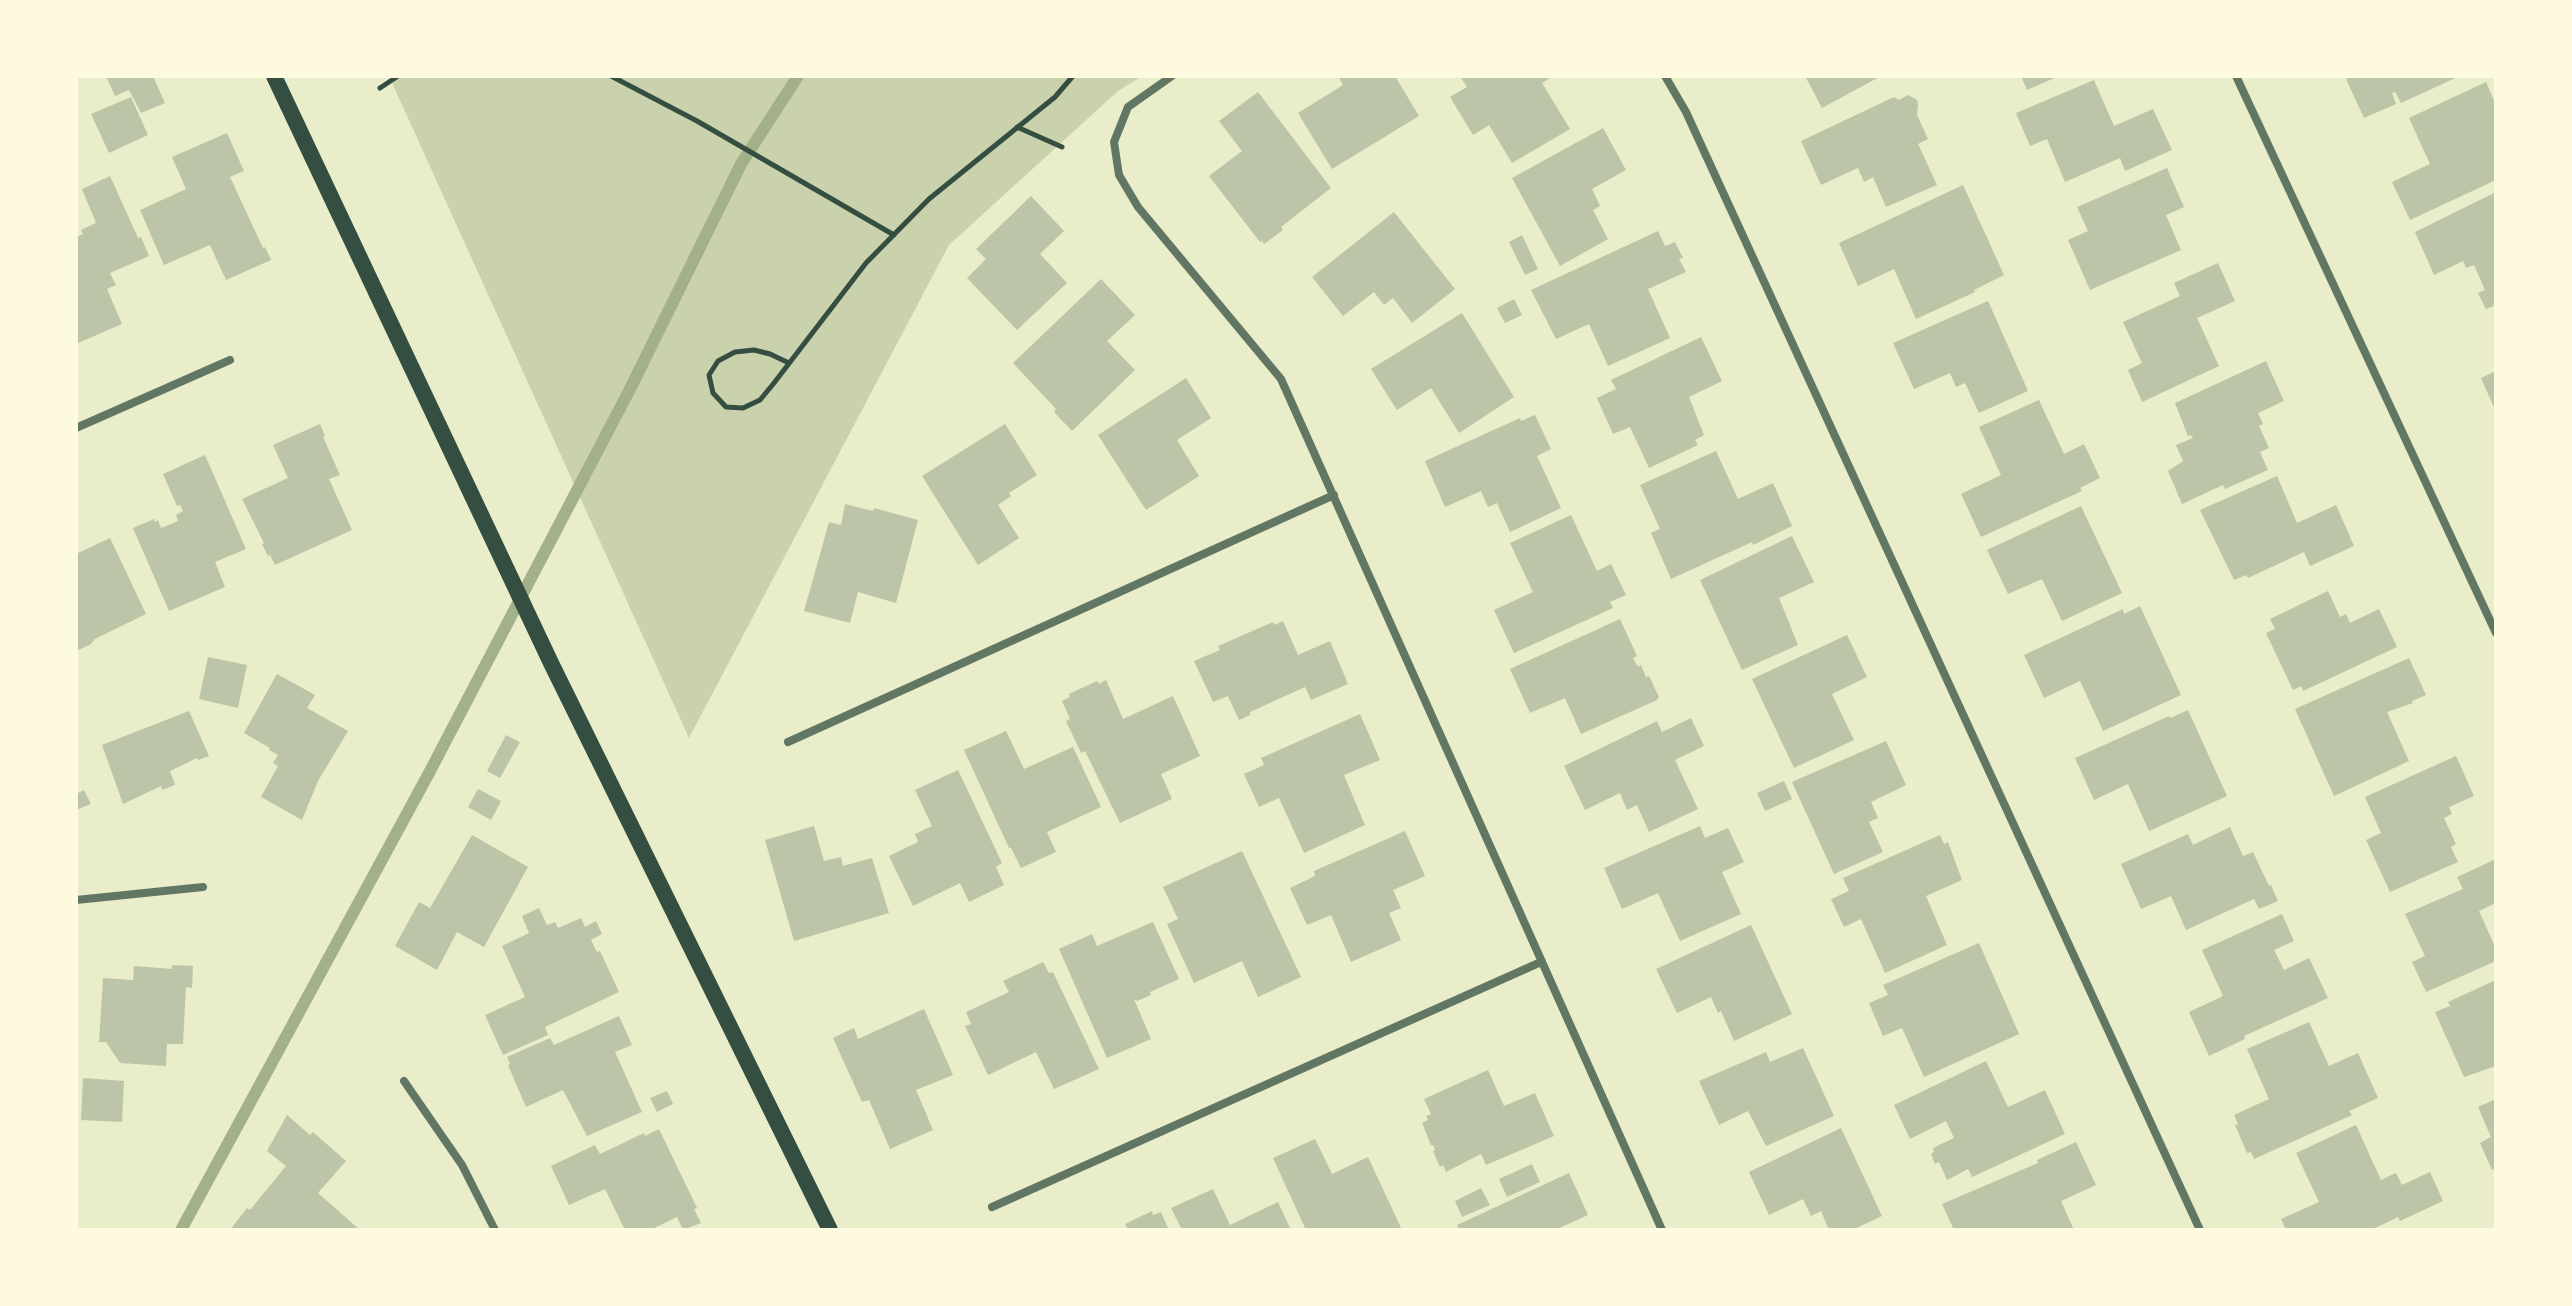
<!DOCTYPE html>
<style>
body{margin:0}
#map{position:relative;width:2572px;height:1306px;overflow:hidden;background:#e9edc9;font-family:"Source Sans 3",sans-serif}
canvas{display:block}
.frame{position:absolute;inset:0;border:78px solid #fefae0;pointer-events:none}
</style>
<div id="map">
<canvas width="2572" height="1306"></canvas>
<div class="frame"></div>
</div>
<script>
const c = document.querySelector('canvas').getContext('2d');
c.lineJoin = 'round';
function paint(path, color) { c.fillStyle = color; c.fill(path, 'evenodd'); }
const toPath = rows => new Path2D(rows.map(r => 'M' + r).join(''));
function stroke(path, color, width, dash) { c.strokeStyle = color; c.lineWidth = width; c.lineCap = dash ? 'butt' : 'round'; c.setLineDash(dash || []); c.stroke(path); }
const green = toPath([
 [389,76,1142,76,1118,91,949,245,689,738]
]);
const stream = toPath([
 [181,1230,429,773,629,391,741,164,798,76]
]);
const building = toPath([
 [106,76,153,76,165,103,141,113,129,90,115,96],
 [1338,76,1395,76,1419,116,1332,169,1298,113,1343,85],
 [1460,76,1553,76,1542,83,1570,129,1512,163,1489,125,1473,135,1450,97,1467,87],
 [1805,76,1881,76,1822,108],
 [2021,76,2059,76,2027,90],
 [2353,76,2460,76,2401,103,2395,92,2392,93,2396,104,2364,118,2346,79],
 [2094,80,2114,126,2153,109,2172,150,2125,171,2120,158,2065,182,2047,139,2030,146,2016,113],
 [2486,82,2496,105,2496,180,2410,220,2392,182,2430,164,2409,118],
 [1258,92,1331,188,1281,227,1283,230,1264,244,1262,241,1260,242,1209,176,1242,151,1219,121],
 [1908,95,1917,100,1918,105,1917,115,1928,139,1918,144,1937,185,1886,207,1873,177,1864,182,1858,168,1821,185,1801,141,1894,97,1899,100],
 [131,97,148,135,109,153,91,114],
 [1603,128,1626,170,1592,189,1600,206,1593,210,1608,239,1560,266,1512,178],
 [227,133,244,171,230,177,263,248,265,247,271,260,226,280,210,245,164,265,140,210,186,189,172,157],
 [2167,168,2184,207,2166,215,2181,250,2090,290,2068,240,2088,231,2077,207],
 [110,176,138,238,141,237,149,256,110,273,116,285,107,289,122,324,76,344,76,237,83,234,81,230,96,223,82,189],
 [1963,185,2004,275,1974,290,1975,292,1916,319,1894,269,1858,286,1839,243],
 [2496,192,2496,305,2486,309,2478,293,2485,290,2474,265,2466,268,2463,261,2434,275,2415,232],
 [1031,196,1064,231,1040,254,1067,283,1017,330,967,278,986,259,976,249],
 [1394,212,1455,289,1412,323,1393,298,1384,305,1374,292,1343,316,1312,277],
 [1658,231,1665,246,1675,242,1683,258,1679,259,1686,272,1648,289,1670,338,1608,366,1589,324,1556,339,1531,290],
 [1522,235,1538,269,1525,275,1509,242],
 [2218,263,2235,301,2197,318,2219,366,2142,402,2128,370,2142,363,2123,322,2180,296,2174,283],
 [1101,279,1135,315,1107,341,1135,370,1072,431,1054,412,1056,409,1013,363],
 [1514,299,1522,315,1505,323,1497,308],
 [1988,301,2028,391,1979,413,1965,383,1956,387,1950,373,1914,389,1893,343],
 [1462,313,1514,397,1459,433,1431,388,1397,410,1371,369],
 [1701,337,1722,381,1689,397,1704,435,1695,440,1698,445,1649,468,1630,427,1613,434,1597,398,1616,389,1611,380],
 [2266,361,2284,401,2258,413,2263,424,2259,426,2269,448,2260,452,2268,470,2225,489,2223,485,2182,504,2168,471,2183,461,2176,445,2193,438,2191,435,2188,436,2175,403],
 [2496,371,2496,412,2481,378],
 [1186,378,1211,418,1177,440,1199,476,1146,510,1098,435],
 [2039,400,2064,454,2084,444,2100,478,2080,488,2082,491,1981,537,1961,494,2001,475,1979,427],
 [1535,415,1551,449,1537,456,1561,508,1510,532,1497,503,1488,507,1481,491,1445,507,1425,461,1520,418,1521,421],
 [320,424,325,436,323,437,340,475,329,479,352,530,275,565,270,555,268,556,262,544,264,543,242,499,288,478,273,445],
 [1005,424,1037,475,1009,493,1011,496,998,505,1019,538,978,565,922,476],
 [1716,451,1738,499,1773,483,1792,526,1753,545,1752,542,1671,579,1651,533,1660,529,1640,485],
 [205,455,246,549,215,562,225,587,169,611,133,528,154,519,155,522,158,520,161,528,178,521,176,515,183,511,180,505,177,506,163,474],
 [2277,476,2297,523,2336,505,2354,546,2310,566,2304,552,2248,578,2246,575,2234,580,2200,510],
 [845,504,873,511,874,508,918,520,896,603,858,592,850,623,804,611,829,522,841,525],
 [2081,506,2122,593,2062,621,2042,579,2008,594,1987,550],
 [1571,515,1597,571,1611,564,1626,595,1610,602,1613,608,1514,653,1494,610,1533,592,1510,543],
 [1792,536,1814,582,1779,598,1798,645,1742,670,1700,580],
 [110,538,146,614,95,639,91,644,76,651,76,554],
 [2328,591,2340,617,2346,614,2350,623,2379,609,2397,647,2303,691,2301,686,2293,690,2266,633,2275,629,2270,619],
 [2140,606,2181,695,2103,731,2080,681,2044,698,2024,655,2123,609,2124,614],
 [1620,619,1637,656,1633,658,1638,667,1641,665,1646,677,1649,676,1659,697,1657,700,1581,734,1565,698,1530,713,1510,669],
 [1283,621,1298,655,1330,641,1348,684,1311,700,1305,687,1250,712,1250,715,1239,720,1228,696,1213,702,1194,661,1220,650,1218,646,1273,622,1274,625],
 [1847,635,1867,677,1832,694,1854,740,1794,768,1752,679],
 [208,657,247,665,238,708,199,699],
 [2409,658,2426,695,2412,701,2413,703,2387,712,2409,761,2334,796,2295,709],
 [277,674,315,695,307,708,348,731,318,781,302,820,261,797,278,766,273,763,278,755,269,750,270,748,244,733],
 [1106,680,1123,719,1173,696,1200,756,1161,774,1172,799,1120,823,1085,751,1081,753,1066,721,1070,719,1062,701,1070,697,1069,694,1097,681,1099,684],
 [2188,710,2227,796,2149,831,2128,784,2094,800,2075,758,2169,716,2170,718],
 [189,711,209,756,198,760,197,758,170,771,175,785,162,790,161,786,123,804,102,745],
 [1360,714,1380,760,1344,775,1365,825,1304,853,1279,798,1259,807,1244,774,1264,765,1261,758],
 [1691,718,1704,746,1675,760,1698,809,1649,832,1637,805,1627,810,1620,793,1585,810,1564,766,1657,721,1662,732],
 [1006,731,1024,769,1073,747,1101,807,1047,832,1056,852,1021,868,1011,848,1009,848,964,750],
 [506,735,520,742,500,778,487,771],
 [1886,741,1906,785,1871,802,1878,818,1869,822,1883,852,1834,874,1792,782],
 [2456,756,2474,796,2449,807,2452,814,2444,818,2456,844,2451,847,2458,862,2390,892,2366,840,2381,833,2365,797],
 [958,770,1002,863,996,867,1004,885,969,902,960,883,913,906,889,856,918,842,915,834,932,826,915,790],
 [1784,781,1792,799,1765,811,1757,793],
 [478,789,501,801,491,820,468,807],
 [84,790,91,804,76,810,76,794],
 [814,826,824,861,841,857,843,866,872,858,889,913,794,941,765,840],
 [1700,826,1705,838,1728,828,1744,862,1722,872,1741,914,1680,941,1658,893,1622,909,1604,868],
 [2230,827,2243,856,2253,852,2269,886,2271,885,2278,901,2259,909,2254,899,2186,930,2171,896,2141,909,2121,864,2188,834,2193,845],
 [1405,831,1425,876,1393,890,1401,908,1389,913,1401,940,1351,962,1331,915,1307,925,1290,888,1315,876,1314,871],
 [472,835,528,867,484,947,457,932,437,970,395,946,419,902,430,908],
 [1940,835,1944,844,1948,842,1962,880,1926,896,1947,945,1885,973,1861,919,1844,927,1831,899,1849,891,1843,878],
 [1242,851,1301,977,1258,997,1242,961,1194,983,1167,924,1178,919,1163,887],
 [2496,859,2496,903,2479,911,2496,949,2496,961,2426,992,2412,962,2425,956,2405,914,2463,889,2457,877],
 [539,908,547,925,555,922,558,928,581,918,585,927,596,921,602,934,591,940,597,952,600,951,619,992,545,1027,548,1035,503,1055,485,1015,525,997,502,946,529,933,522,916],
 [2282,914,2294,941,2274,950,2284,970,2309,958,2328,998,2244,1036,2245,1039,2209,1056,2189,1012,2223,996,2202,950],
 [1153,922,1179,979,1150,992,1151,995,1137,1001,1134,999,1151,1039,1107,1058,1059,949,1092,934,1097,946],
 [1751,925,1792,1014,1734,1041,1721,1011,1718,1013,1711,997,1677,1013,1656,969],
 [1979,943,2019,1034,1924,1077,1902,1028,1883,1036,1869,1003,1888,995,1883,985],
 [1043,962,1049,973,1053,972,1099,1069,1054,1089,1036,1052,988,1075,965,1026,971,1024,966,1012,1009,992,1003,981],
 [172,965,193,966,192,988,186,987,183,1044,167,1044,166,1066,120,1063,106,1042,99,1042,103,978,133,980,134,966,172,969],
 [2496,980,2496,1066,2464,1077,2435,1012,2450,1006,2448,1002],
 [924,1009,953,1075,916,1090,933,1130,890,1149,869,1100,862,1102,833,1038,854,1028,858,1039],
 [619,1016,632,1045,615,1052,642,1112,587,1136,563,1090,526,1107,508,1065,510,1064,507,1057,550,1038,554,1045],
 [2309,1022,2329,1066,2358,1053,2378,1098,2349,1111,2352,1115,2254,1159,2251,1152,2247,1153,2235,1125,2238,1124,2234,1115,2269,1099,2247,1049],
 [1803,1048,1834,1116,1766,1146,1748,1111,1719,1125,1699,1081,1766,1052,1770,1062],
 [1986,1061,2008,1107,2045,1090,2065,1134,1972,1177,1968,1169,1947,1180,1939,1162,1935,1164,1931,1154,1934,1152,1933,1148,1954,1138,1946,1121,1910,1139,1894,1105],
 [1488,1070,1504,1106,1535,1093,1554,1136,1486,1165,1481,1154,1446,1172,1443,1165,1440,1167,1433,1151,1435,1150,1433,1145,1431,1145,1422,1123,1428,1120,1426,1116,1431,1114,1424,1099],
 [83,1078,124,1081,122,1122,81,1120],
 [667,1091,673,1104,657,1112,650,1098],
 [2496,1099,2496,1168,2492,1170,2480,1143,2491,1137,2478,1107],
 [287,1115,310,1135,313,1132,346,1161,318,1193,360,1230,230,1230,247,1208,250,1210,286,1166,267,1151],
 [2356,1125,2381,1180,2396,1173,2402,1185,2430,1172,2443,1201,2400,1221,2398,1217,2371,1230,2286,1230,2281,1219,2319,1202,2296,1153],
 [1841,1128,1882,1216,1852,1230,1829,1230,1821,1211,1811,1216,1803,1199,1769,1215,1749,1172],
 [659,1129,697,1208,694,1209,701,1223,683,1230,677,1217,650,1230,625,1230,605,1189,569,1205,551,1166,595,1145,600,1154,644,1133,645,1136],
 [1315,1139,1332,1174,1368,1157,1402,1230,1306,1230,1273,1158],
 [2076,1142,2096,1185,2061,1201,2074,1230,1954,1230,1942,1204,2038,1163,2037,1160],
 [1532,1164,1540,1182,1507,1197,1499,1179],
 [1569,1173,1588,1215,1555,1230,1459,1230,1457,1225],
 [1481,1188,1490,1205,1462,1217,1455,1201],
 [1213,1189,1230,1225,1278,1202,1291,1230,1182,1230,1171,1208],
 [1152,1211,1153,1215,1161,1212,1169,1230,1122,1230,1127,1228,1125,1224]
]);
const path = toPath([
 [611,76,697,121,894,235],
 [380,88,398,76],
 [1017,127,1062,147],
 [789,363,770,354,754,350,735,352,718,361,709,375,713,393,726,407,743,408,760,400,774,383,866,263,929,199,1055,97,1073,76]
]);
const minor = toPath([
 [1172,76,1128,107,1114,142,1119,175,1138,207,1281,379,1662,1230],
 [1665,76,1686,112,2200,1230],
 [2236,76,2496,633],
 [76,428,230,360],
 [788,742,1334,495],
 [76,900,203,887],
 [404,1081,462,1165,495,1230],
 [992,1207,1541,962]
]);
const secondary = toPath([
 [274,76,551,663,830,1230]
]);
paint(green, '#cad2ad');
stroke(stream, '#a3b18a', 12);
paint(building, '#bcc5a7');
stroke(path, '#344e41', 5);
stroke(minor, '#617663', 8);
stroke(secondary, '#344e41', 16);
</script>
